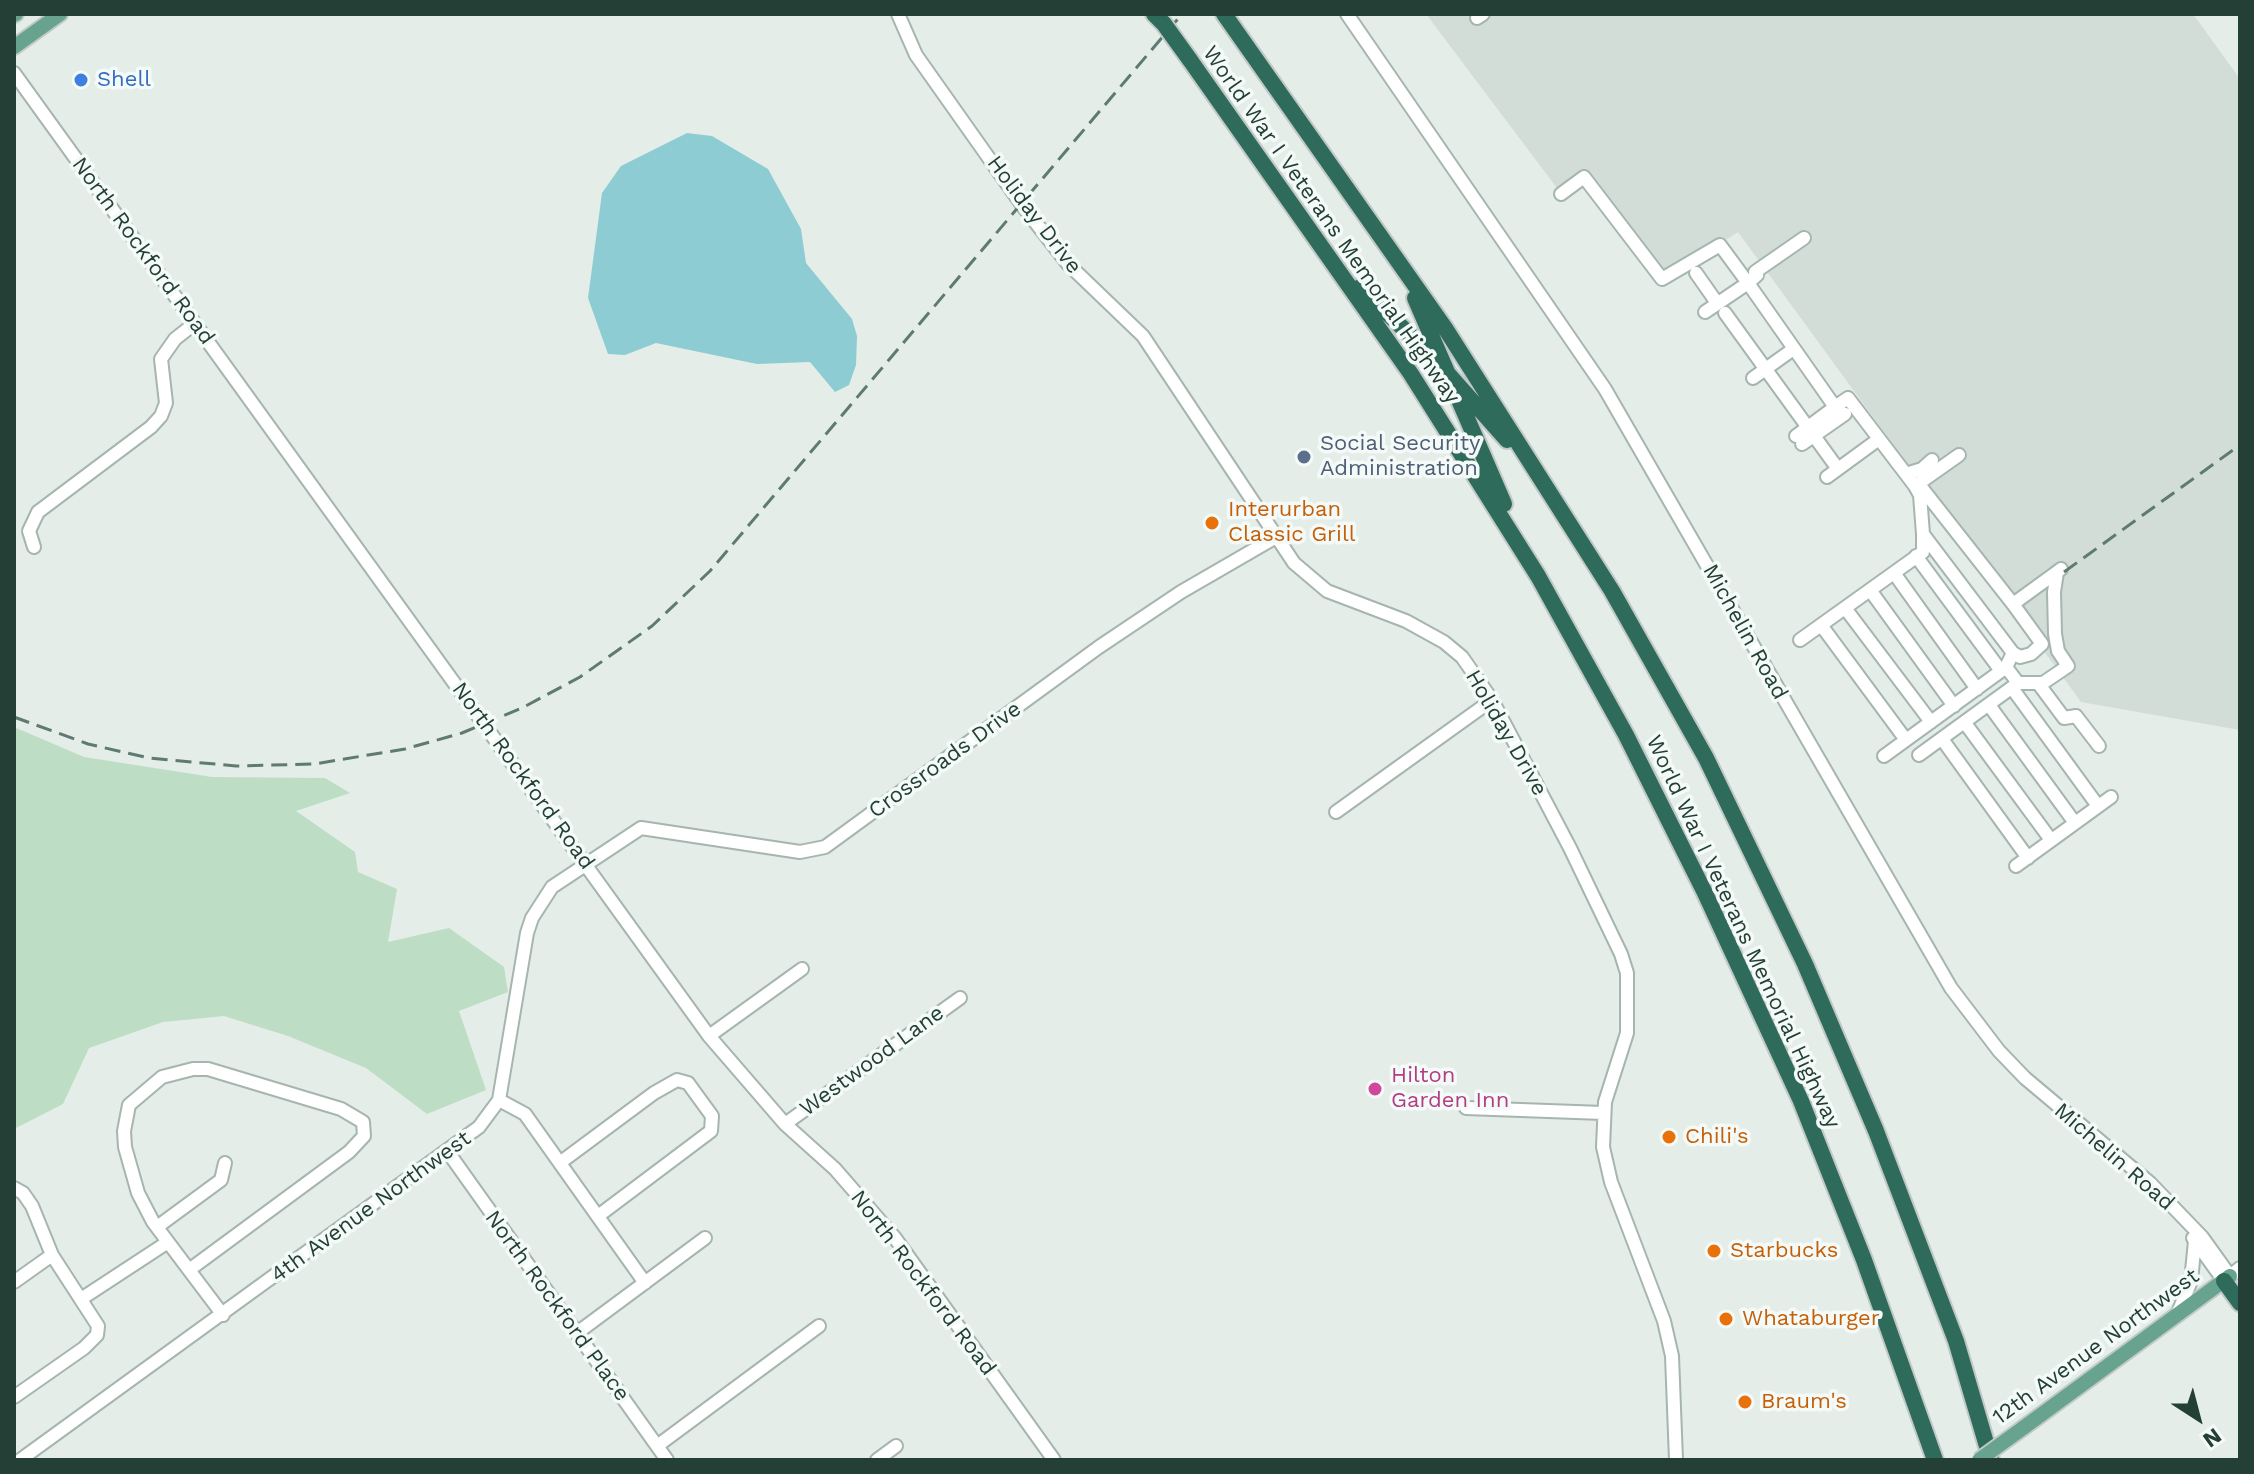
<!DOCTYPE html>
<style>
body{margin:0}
#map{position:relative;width:2254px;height:1474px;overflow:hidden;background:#e4ede8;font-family:"Work Sans",sans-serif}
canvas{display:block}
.frame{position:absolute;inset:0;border:16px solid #233f36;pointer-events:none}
.north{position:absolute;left:2158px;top:1378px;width:80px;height:80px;-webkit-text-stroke:6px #f4faf7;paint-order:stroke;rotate:144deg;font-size:22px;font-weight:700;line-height:32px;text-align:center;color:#233f36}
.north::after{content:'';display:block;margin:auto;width:28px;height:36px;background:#233f36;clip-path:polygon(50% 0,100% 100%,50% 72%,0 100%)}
</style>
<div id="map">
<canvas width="2254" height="1474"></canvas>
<div class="frame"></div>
<div class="north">N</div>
</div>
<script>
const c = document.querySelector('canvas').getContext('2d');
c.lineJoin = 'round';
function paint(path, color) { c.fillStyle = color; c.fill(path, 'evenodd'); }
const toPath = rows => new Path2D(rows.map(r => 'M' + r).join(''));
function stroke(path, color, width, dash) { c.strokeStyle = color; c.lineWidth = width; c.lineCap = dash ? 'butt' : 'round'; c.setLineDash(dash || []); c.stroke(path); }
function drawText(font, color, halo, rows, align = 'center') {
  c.font = font + ' "Work Sans",sans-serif'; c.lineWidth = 7; c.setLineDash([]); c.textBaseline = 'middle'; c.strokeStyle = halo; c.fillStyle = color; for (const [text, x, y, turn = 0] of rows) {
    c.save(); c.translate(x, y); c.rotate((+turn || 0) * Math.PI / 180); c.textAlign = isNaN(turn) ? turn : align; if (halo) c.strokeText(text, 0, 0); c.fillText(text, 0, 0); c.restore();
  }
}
const built = toPath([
 [1426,14,2193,14,2240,79,2240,730,2081,702,1738,232,1667,278,1588,175,1563,196]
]);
const green = toPath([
 [14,727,84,757,212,777,325,778,350,793,296,811,355,852,358,872,397,889,388,942,449,928,504,967,508,992,459,1011,486,1090,427,1114,366,1068,288,1036,224,1016,163,1022,89,1048,63,1104,14,1129]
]);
const water = toPath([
 [687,133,712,136,768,169,801,229,806,263,852,319,857,336,856,365,849,385,835,392,810,362,757,364,656,343,625,355,608,354,588,298,602,193,621,166]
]);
const minor = toPath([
 [898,14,916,55,1022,205,1068,264,1143,336,1294,563,1327,591,1406,621,1444,642,1462,657,1492,700,1570,848,1621,954,1627,973,1627,1033,1605,1102,1603,1147,1611,1182,1664,1321,1672,1356,1676,1460],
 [1347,14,1605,389,1951,988,1999,1051,2025,1078,2150,1183,2202,1237,2230,1276,2240,1268],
 [1477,18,1483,14],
 [14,73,709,1036,785,1124,835,1169,895,1238,1054,1460],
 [1561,194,1584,177,1662,279,1720,245,1748,283,1705,312],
 [1804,238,1755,272,1757,275,1748,283,1835,407,1848,398,1915,486],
 [1696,273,1717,303],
 [1725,313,1838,469],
 [1753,378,1792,350],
 [1796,436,1835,407],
 [1802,444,1845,414],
 [1959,455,1915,486,1920,495,1923,534,2013,653,2006,667,2018,683,2043,683,2068,666,2058,651,2055,634,2054,592,2057,572,2061,569],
 [1906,474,1922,469,1932,460],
 [1827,477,1879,439],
 [1921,487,2013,604],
 [34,547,29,531,38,512,151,427,161,416,166,403,161,359,175,339,194,324],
 [1916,556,2001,671,2006,667],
 [1894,573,1977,689],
 [1870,590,1954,706],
 [1845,608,1931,722],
 [1821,625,1906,740],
 [1800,640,1923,552,1923,534],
 [2013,653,2020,657,2031,654,2042,644,2013,604,2057,572],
 [2038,683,2064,718,2076,716,2099,746],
 [2012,688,2098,806],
 [1989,705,2075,823],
 [1965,723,2051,840],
 [1942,739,2028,858],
 [1919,755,2018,683],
 [1884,756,2001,671],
 [1336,812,1492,700],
 [2016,866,2111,797],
 [709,1036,802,969],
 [499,1100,525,1114,645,1283],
 [1466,1108,1603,1113],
 [785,1124,960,998],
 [448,1152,667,1460],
 [561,1162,654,1093,677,1080,688,1083,712,1116,711,1131,598,1216],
 [14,1188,23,1193,32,1206,52,1255,98,1326,97,1335,84,1348,14,1397],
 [157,1227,221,1180,225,1163],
 [2193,1238,2224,1281],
 [189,1270,349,1152,364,1136,363,1122,341,1109,208,1069,193,1069,162,1077,129,1105,124,1131,125,1147,138,1193,153,1222,189,1270,223,1315],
 [14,1282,52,1255],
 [81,1299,168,1242],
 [2177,1315,2191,1281,2195,1241],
 [577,1333,705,1238],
 [657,1446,819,1326],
 [20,1460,479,1127,499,1100,527,933,532,918,552,887,641,828,800,852,825,847,1099,647,1181,592,1276,537],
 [877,1460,896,1446]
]);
const major = toPath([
 [14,15,16,14],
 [14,47,60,14],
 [2023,1428,2230,1276]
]);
const highway = toPath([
 [1154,14,1164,24],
 [1224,14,1445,328,1612,591,1706,758,1805,964,1876,1131,1956,1341,1991,1460],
 [1190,60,1411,374,1538,576,1626,735,1705,893,1801,1101,1864,1260,1935,1460],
 [1360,287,1433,357,1507,440],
 [1415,298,1504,504],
 [2224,1281,2240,1303]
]);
const rail = toPath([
 [2064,572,2240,445],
 [14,717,88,744,149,758,236,766,314,764,405,749,462,733,522,708,580,677,652,626,710,571,1182,14]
]);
const majorBridge = toPath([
 [1979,1460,2023,1428]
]);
const highwayBridge = toPath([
 [1164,24,1190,60]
]);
const markers = [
 [81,80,8,"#3f7fe0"],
 [1304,457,8,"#5c6f8a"],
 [1212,523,8,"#e8710a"],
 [1375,1089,8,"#d1479c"],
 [1669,1137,8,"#e8710a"],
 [1714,1251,8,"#e8710a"],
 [1726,1319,8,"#e8710a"],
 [1745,1402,8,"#e8710a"]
];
const shopNames = [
 ["Shell",97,80]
];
const streetNames = [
 ["Holiday Drive",1034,215,53],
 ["World War I Veterans Memorial Highway",1331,225,55],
 ["North Rockford Road",143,251,54],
 ["Michelin Road",1745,632,61],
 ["Holiday Drive",1506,733,60],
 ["Crossroads Drive",945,760,-36],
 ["North Rockford Road",523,776,54],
 ["World War I Veterans Memorial Highway",1743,932,65],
 ["Westwood Lane",872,1061,-36],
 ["Michelin Road",2114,1157,41],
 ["4th Avenue Northwest",371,1207,-36],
 ["North Rockford Road",923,1283,53],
 ["North Rockford Place",557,1306,54],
 ["12th Avenue Northwest",2096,1347,-36]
];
const serviceNames = [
 ["Social Security",1320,444],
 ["Administration",1320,469]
];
const foodNames = [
 ["Interurban",1228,510],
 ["Classic Grill",1228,535],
 ["Chili's",1685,1137],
 ["Starbucks",1730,1251],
 ["Whataburger",1742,1319],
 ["Braum's",1761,1402]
];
const hotelNames = [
 ["Hilton",1391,1076],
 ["Garden Inn",1391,1101]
];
paint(built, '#d2ddd7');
paint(green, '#bddec4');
paint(water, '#8cccd2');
stroke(minor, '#a6b5af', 16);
stroke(major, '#c1c9c7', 18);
stroke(highway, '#c1c9c7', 20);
stroke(minor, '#fff', 12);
stroke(major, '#68a390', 14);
stroke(highway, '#2f6b5b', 16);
stroke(rail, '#5e7a71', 3, [16, 8]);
stroke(majorBridge, '#c1c9c7', 18, []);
stroke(highwayBridge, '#c1c9c7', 20, []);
stroke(majorBridge, '#68a390', 14);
stroke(highwayBridge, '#2f6b5b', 16);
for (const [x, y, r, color] of markers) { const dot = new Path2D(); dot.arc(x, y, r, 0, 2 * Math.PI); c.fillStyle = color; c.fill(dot); stroke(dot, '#f4faf7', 3); }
drawText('22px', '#366cbe', '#f4faf7', shopNames, 'left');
drawText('22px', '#233f36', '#f4faf7', streetNames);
drawText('22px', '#4e5e75', '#f4faf7', serviceNames, 'left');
drawText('22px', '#c56008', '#f4faf7', foodNames, 'left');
drawText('22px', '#b23c85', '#f4faf7', hotelNames, 'left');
</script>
